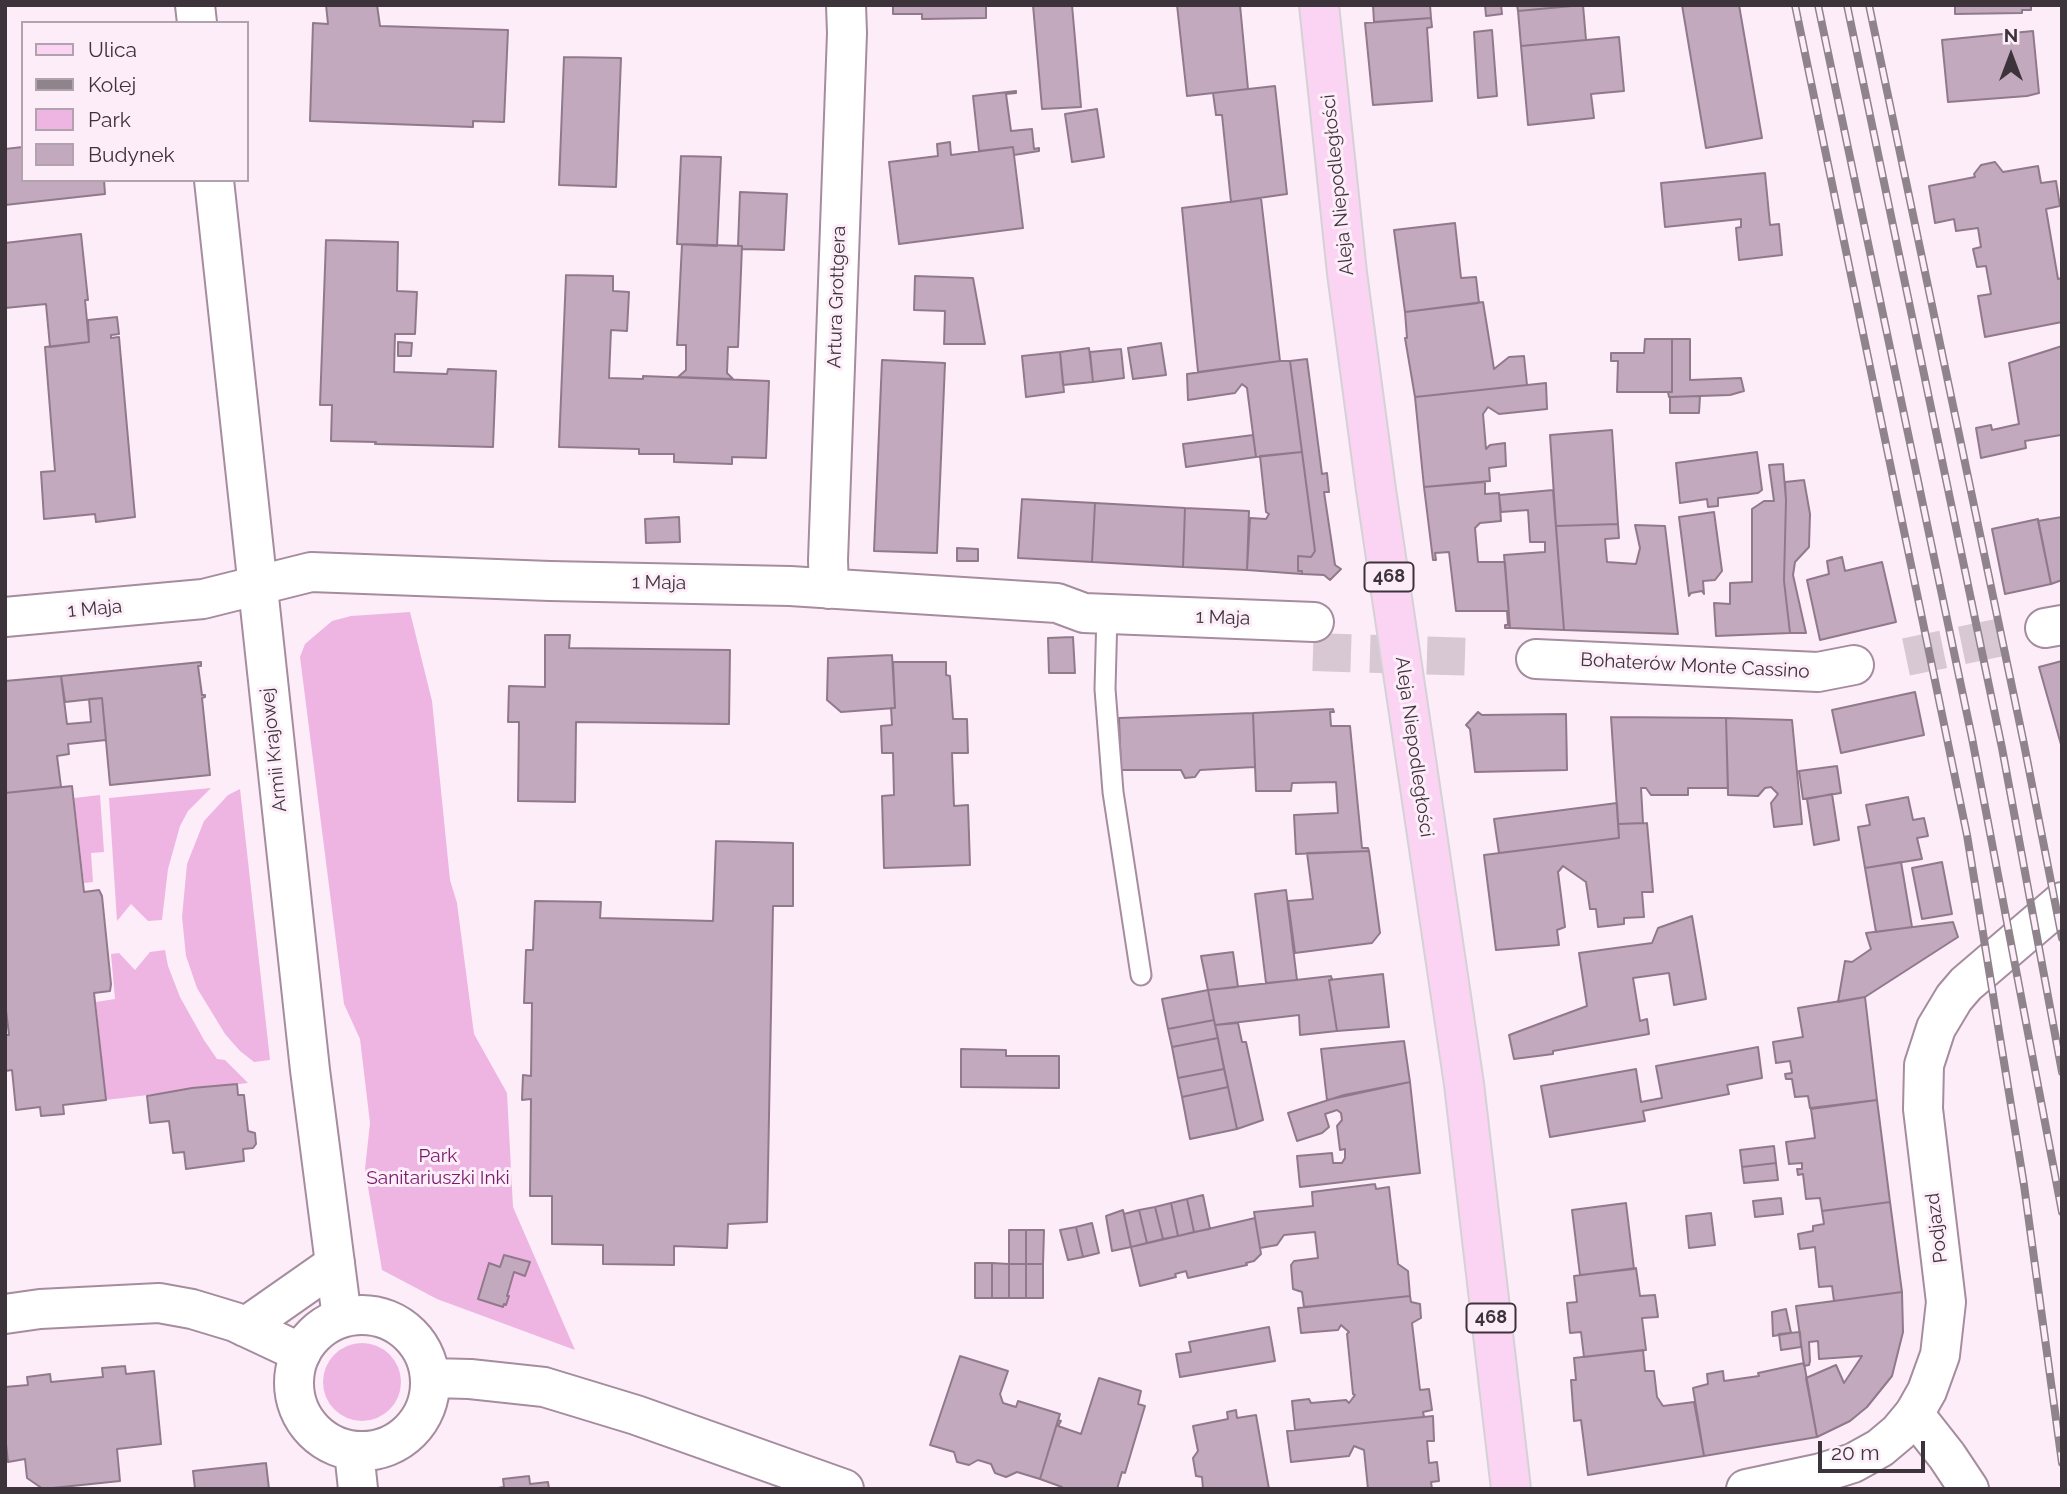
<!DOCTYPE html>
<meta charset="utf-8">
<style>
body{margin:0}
#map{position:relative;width:2067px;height:1494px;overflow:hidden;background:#fdedf9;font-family:Raleway,sans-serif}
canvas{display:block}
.frame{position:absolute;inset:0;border:7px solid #3d333b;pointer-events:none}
.legend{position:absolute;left:21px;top:21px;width:228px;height:161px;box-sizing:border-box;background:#fdedf9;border:2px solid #b0a3ad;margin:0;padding:9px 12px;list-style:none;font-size:21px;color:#3d333b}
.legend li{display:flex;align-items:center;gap:14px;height:35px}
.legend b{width:35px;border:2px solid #b0a3ad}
.north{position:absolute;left:1976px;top:21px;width:70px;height:70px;-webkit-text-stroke:5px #fdedf9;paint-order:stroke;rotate:0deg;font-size:19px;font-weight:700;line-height:28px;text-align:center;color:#3d333b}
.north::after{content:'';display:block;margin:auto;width:24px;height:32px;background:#3d333b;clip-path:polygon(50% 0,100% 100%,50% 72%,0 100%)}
.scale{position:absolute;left:1818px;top:1441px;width:107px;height:32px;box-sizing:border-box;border:4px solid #3d333b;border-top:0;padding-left:9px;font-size:21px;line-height:24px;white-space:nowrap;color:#3d333b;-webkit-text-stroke:5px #fdedf9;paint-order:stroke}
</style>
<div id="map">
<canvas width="2067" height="1494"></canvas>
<div class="frame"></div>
<ul class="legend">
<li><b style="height:9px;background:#fbd4f3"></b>Ulica</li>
<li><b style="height:9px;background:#8f838c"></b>Kolej</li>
<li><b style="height:19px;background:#eeb5e3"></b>Park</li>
<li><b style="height:19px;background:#c2a9bd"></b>Budynek</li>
</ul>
<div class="north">N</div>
<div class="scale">20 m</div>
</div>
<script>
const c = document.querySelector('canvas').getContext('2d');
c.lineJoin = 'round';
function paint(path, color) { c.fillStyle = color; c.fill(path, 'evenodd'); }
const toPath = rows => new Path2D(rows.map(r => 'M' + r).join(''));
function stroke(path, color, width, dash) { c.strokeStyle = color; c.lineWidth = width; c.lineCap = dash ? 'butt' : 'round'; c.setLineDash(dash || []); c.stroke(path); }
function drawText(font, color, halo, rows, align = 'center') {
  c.font = font + ' Raleway,sans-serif'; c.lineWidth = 6; c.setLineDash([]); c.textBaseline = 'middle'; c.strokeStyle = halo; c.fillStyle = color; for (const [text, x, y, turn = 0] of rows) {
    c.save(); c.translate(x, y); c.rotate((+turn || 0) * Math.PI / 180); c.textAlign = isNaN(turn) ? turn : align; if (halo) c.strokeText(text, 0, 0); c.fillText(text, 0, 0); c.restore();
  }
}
const green = toPath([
 [410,612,432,701,450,880,457,903,474,1034,507,1093,513,1207,575,1350,437,1299,382,1270,365,1169,370,1123,360,1039,344,1004,300,657,305,644,332,621,351,616],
 [211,788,188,811,180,826,168,869,162,920,148,921,131,904,117,921,109,798],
 [240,789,270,1060,254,1062,240,1051,225,1034,197,988,186,956,182,917,187,864,204,821,228,795],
 [100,795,104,852,91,853,93,882,84,883,74,798],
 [165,950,168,966,180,997,204,1040,217,1059,225,1060,248,1083,106,1100,96,1002,115,999,111,954,119,953,135,970,150,952],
 '323 1382a39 39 0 1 1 78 0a39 39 0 1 1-78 0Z'
]);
const building = toPath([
 [326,5,377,5,380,26,508,30,504,122,473,121,473,127,310,121,313,23,328,24,326,5],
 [893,5,986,5,986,18,922,19,922,14,893,14,893,5],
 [1033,5,1072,5,1081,107,1042,109,1033,5],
 [1177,5,1240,5,1248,89,1187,96,1177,5],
 [1373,5,1430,5,1431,18,1374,22,1373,5],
 [1485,5,1501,5,1502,14,1486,16,1485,5],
 [1517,5,1583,5,1518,11,1517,5],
 [1583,5,1586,40,1521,46,1518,11,1583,5],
 [1682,5,1739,5,1762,138,1706,148,1682,5],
 [1955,5,2031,5,2031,10,2022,10,2022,13,1955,14,1955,5],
 [1431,18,1432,27,1427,28,1432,101,1373,105,1365,23,1431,18],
 [1492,30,1497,96,1478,98,1474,32,1492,30],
 [2033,31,2039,93,2027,96,1948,102,1942,40,2033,31],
 [1619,37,1624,91,1591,94,1594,118,1528,125,1521,46,1619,37],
 [564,57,621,58,616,187,559,185,564,57],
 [1275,86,1287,194,1231,202,1222,115,1216,115,1213,93,1275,86],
 [1016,91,1016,93,1006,94,1011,131,1032,129,1034,149,1039,148,1039,151,1014,155,1013,147,979,151,973,96,1016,91],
 [1097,109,1104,157,1072,162,1065,114,1097,109],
 [950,142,951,155,1013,147,1023,228,899,244,889,162,938,156,937,144,950,142],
 [23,147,23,180,104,180,105,194,5,205,5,149,23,147],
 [681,156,721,157,717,246,677,244,681,156],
 [1995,162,2003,172,2038,166,2041,183,2056,181,2060,206,2046,209,2058,279,2062,278,2062,322,1985,337,1978,296,1991,294,1986,266,1977,267,1973,249,1981,247,1978,228,1956,231,1954,219,1935,223,1929,186,1975,177,1974,174,1981,165,1995,162],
 [1765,173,1770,225,1779,224,1782,255,1739,260,1736,228,1741,227,1741,219,1665,227,1661,183,1765,173],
 [740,192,787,194,784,250,742,249,742,246,738,246,740,192],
 [1261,198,1280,361,1198,372,1182,208,1261,198],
 [1455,223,1461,278,1476,277,1479,303,1405,312,1394,230,1455,223],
 [81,234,88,300,85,300,89,342,50,347,46,304,5,308,5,243,81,234],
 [326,240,398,242,397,291,417,292,415,334,395,334,394,372,447,374,448,369,496,371,493,447,375,444,376,442,331,441,332,405,320,405,326,240],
 [682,244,742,246,738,347,728,347,727,373,733,379,678,377,686,370,686,345,677,345,682,244],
 [566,275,613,276,613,291,629,292,627,331,611,330,609,378,643,379,643,376,769,381,766,458,732,457,732,464,674,462,674,454,639,454,639,449,559,447,566,275],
 [915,276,973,278,985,344,944,344,945,311,914,310,915,276],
 [1483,302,1494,369,1509,357,1524,356,1527,385,1415,397,1405,338,1407,338,1405,312,1483,302],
 [117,317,119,334,111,335,111,338,119,337,135,517,96,522,95,514,44,519,41,472,55,471,45,347,89,342,88,320,117,317],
 [1645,339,1672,339,1672,392,1617,392,1618,361,1611,361,1611,353,1644,353,1645,339],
 [1672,339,1690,339,1690,380,1741,378,1744,391,1730,395,1669,397,1668,392,1672,392,1672,339],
 [398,342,412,343,411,356,398,356,398,342],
 [1161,343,1166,375,1133,379,1128,348,1161,343],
 [2062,346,2061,435,2025,441,2026,448,1981,458,1976,428,1991,425,1992,430,2019,424,2009,363,2062,346],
 [1089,348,1093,382,1063,385,1060,352,1089,348],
 [1121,349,1124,378,1093,382,1090,352,1121,349],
 [1060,352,1064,392,1026,397,1022,356,1060,352],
 [1307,359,1322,474,1327,473,1329,492,1324,492,1335,565,1341,569,1330,580,1324,575,1302,574,1302,571,1298,571,1298,556,1311,557,1315,551,1290,361,1307,359],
 [882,360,945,363,937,553,874,551,882,360],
 [1280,361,1290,361,1302,452,1256,457,1247,388,1242,384,1235,393,1188,400,1187,374,1280,361],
 [1546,383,1547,409,1499,414,1488,407,1483,414,1486,449,1490,445,1505,443,1506,466,1489,468,1490,481,1424,487,1415,397,1546,383],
 [1700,396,1699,413,1670,413,1670,397,1700,396],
 [1612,430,1618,524,1556,526,1550,435,1612,430],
 [1253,435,1256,457,1186,467,1183,444,1253,435],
 [1302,452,1315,551,1311,557,1298,556,1298,571,1302,571,1302,574,1247,570,1250,518,1266,519,1269,514,1266,512,1260,456,1302,452],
 [1757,452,1762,490,1758,493,1718,498,1718,506,1708,507,1707,499,1680,503,1676,463,1757,452],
 [1783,464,1786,500,1784,581,1790,633,1716,636,1714,603,1730,604,1730,583,1752,582,1752,509,1764,501,1774,501,1769,465,1783,464],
 [1804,480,1810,514,1809,547,1795,562,1793,575,1806,633,1790,633,1784,581,1786,500,1785,482,1804,480],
 [1485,482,1485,494,1499,493,1501,521,1480,523,1475,528,1478,562,1505,562,1510,628,1505,628,1505,625,1508,625,1507,611,1456,611,1449,552,1435,553,1436,560,1433,560,1424,487,1485,482],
 [1553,490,1564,630,1510,628,1504,555,1545,552,1545,542,1530,542,1528,510,1501,512,1499,495,1553,490],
 [1022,499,1095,503,1092,562,1018,558,1022,499],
 [1095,503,1185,508,1183,567,1092,562,1095,503],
 [1185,508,1249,511,1247,570,1183,567,1185,508],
 [1714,512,1722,571,1715,580,1703,581,1704,594,1702,591,1691,593,1689,596,1679,517,1714,512],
 [679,517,680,542,646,543,645,519,679,517],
 [2062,517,2062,580,2051,584,2038,521,2062,517],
 [2038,519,2051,584,2005,594,1992,529,2038,519],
 [1618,524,1619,538,1605,539,1607,562,1636,564,1640,548,1635,525,1665,526,1678,634,1564,630,1556,526,1618,524],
 [957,548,978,549,978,561,957,561,957,548],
 [1842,557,1845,571,1882,562,1896,622,1820,640,1807,580,1829,574,1827,561,1842,557],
 [545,635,570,635,569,648,730,650,729,724,576,722,575,802,518,801,519,722,508,722,509,686,545,687,545,635],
 [1073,637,1075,673,1049,673,1048,638,1073,637],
 [892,655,895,708,841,712,827,700,828,658,892,655],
 [2062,661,2062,748,2039,667,2062,661],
 [201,662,201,666,198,666,202,695,205,695,205,697,202,698,210,775,110,785,102,698,65,702,61,676,201,662],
 [893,662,946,662,946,675,950,676,953,719,967,719,968,753,952,753,954,806,968,805,970,865,884,868,882,796,894,795,893,753,882,753,881,726,892,725,891,708,895,708,893,662],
 [61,676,67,724,91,722,89,699,102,698,106,740,68,744,69,754,57,756,61,787,5,793,5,681,61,676],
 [1915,692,1924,735,1841,753,1832,710,1915,692],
 [1333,709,1334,712,1330,712,1331,726,1350,726,1362,848,1368,848,1369,851,1296,854,1294,815,1338,813,1336,782,1292,783,1291,791,1256,791,1253,713,1333,709],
 [1478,712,1482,715,1566,714,1567,770,1475,772,1470,729,1466,725,1478,712],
 [1253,713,1255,767,1200,770,1195,777,1185,778,1181,770,1121,770,1119,718,1253,713],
 [1611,717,1726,718,1728,788,1688,788,1688,795,1651,795,1646,788,1641,788,1643,823,1618,824,1611,717],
 [1726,718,1792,720,1802,824,1774,827,1771,803,1778,794,1771,787,1765,788,1758,796,1728,795,1726,718],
 [1837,766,1841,793,1803,799,1799,771,1837,766],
 [72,786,84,892,99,890,102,896,111,984,110,991,94,993,106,1100,63,1105,64,1114,41,1116,40,1107,16,1110,12,1070,5,1071,5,1035,9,1035,5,1002,5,793,72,786],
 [1832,794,1839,840,1814,845,1807,799,1832,794],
 [1908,797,1913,820,1924,818,1928,836,1917,838,1922,859,1865,868,1858,827,1870,825,1866,805,1908,797],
 [1617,803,1619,838,1499,853,1494,819,1617,803],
 [1647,823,1653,892,1642,892,1644,917,1624,918,1624,924,1598,927,1596,909,1590,909,1586,882,1563,866,1558,872,1565,927,1557,930,1559,945,1496,950,1484,855,1619,838,1618,824,1647,823],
 [716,841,793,843,793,906,773,906,767,1222,728,1224,727,1248,674,1246,674,1265,603,1264,603,1245,552,1244,552,1196,530,1196,531,1099,522,1100,523,1075,531,1076,532,1003,524,1003,526,950,533,950,535,901,601,902,600,918,713,921,716,841],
 [1369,851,1380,933,1372,943,1295,953,1288,901,1313,899,1307,853,1369,851],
 [1901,862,1912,927,1876,932,1865,868,1901,862],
 [1942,862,1952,914,1922,919,1912,868,1942,862],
 [1286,890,1297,980,1266,983,1255,894,1286,890],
 [1692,916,1706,999,1674,1005,1669,973,1633,978,1640,1021,1647,1019,1649,1034,1553,1051,1553,1054,1514,1059,1509,1035,1587,1006,1579,953,1652,943,1658,928,1692,916],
 [1953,922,1958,937,1865,997,1838,1002,1845,961,1852,962,1871,949,1866,933,1953,922],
 [1233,952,1238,987,1208,990,1201,956,1233,952],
 [1383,974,1389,1027,1337,1031,1329,980,1383,974],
 [1331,976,1332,980,1329,980,1337,1031,1300,1035,1299,1015,1215,1025,1208,990,1331,976],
 [1208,990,1214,1020,1168,1029,1162,999,1208,990],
 [1865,997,1877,1100,1810,1108,1808,1096,1795,1097,1792,1079,1786,1079,1785,1074,1792,1073,1790,1061,1776,1063,1773,1042,1803,1037,1798,1008,1865,997],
 [1214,1020,1218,1038,1172,1047,1168,1029,1214,1020],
 [1238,1023,1242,1042,1246,1042,1263,1120,1237,1129,1215,1025,1238,1023],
 [1218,1038,1224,1069,1178,1078,1172,1047,1218,1038],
 [1404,1041,1410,1082,1327,1100,1321,1049,1404,1041],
 [1758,1047,1762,1078,1727,1085,1729,1094,1643,1111,1645,1121,1550,1137,1541,1086,1636,1069,1641,1102,1662,1098,1656,1066,1758,1047],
 [961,1049,1006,1050,1006,1056,1059,1056,1059,1088,961,1087,961,1049],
 [1224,1069,1228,1087,1182,1097,1178,1078,1224,1069],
 [1410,1082,1420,1173,1300,1187,1297,1156,1332,1153,1333,1163,1342,1163,1345,1158,1345,1149,1340,1150,1337,1126,1342,1120,1341,1113,1337,1110,1325,1114,1329,1127,1322,1133,1297,1141,1288,1113,1344,1095,1410,1082],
 [237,1084,238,1095,244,1095,248,1131,255,1133,256,1144,253,1148,243,1149,244,1161,186,1169,184,1152,173,1153,169,1121,150,1123,147,1096,192,1088,237,1084],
 [1228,1087,1237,1129,1190,1139,1182,1097,1228,1087],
 [1877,1100,1890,1202,1822,1211,1820,1198,1806,1199,1803,1174,1798,1175,1797,1169,1802,1169,1802,1163,1789,1164,1786,1142,1815,1138,1811,1109,1877,1100],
 [1774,1146,1776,1163,1742,1167,1740,1150,1774,1146],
 [1776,1163,1778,1180,1744,1183,1742,1167,1776,1163],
 [1375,1184,1376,1189,1389,1187,1398,1264,1408,1271,1410,1296,1304,1307,1302,1292,1293,1289,1291,1265,1294,1261,1318,1258,1315,1232,1284,1235,1277,1245,1260,1248,1254,1212,1313,1206,1312,1192,1375,1184],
 [1203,1195,1210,1229,1194,1232,1187,1199,1203,1195],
 [1781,1198,1783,1214,1755,1217,1753,1201,1781,1198],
 [1187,1199,1194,1232,1178,1236,1171,1203,1187,1199],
 [1890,1202,1902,1292,1834,1301,1832,1286,1819,1287,1815,1247,1800,1249,1798,1234,1813,1231,1813,1226,1824,1224,1822,1211,1890,1202],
 [1171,1203,1178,1236,1163,1239,1155,1207,1171,1203],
 [1626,1203,1634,1269,1580,1275,1572,1210,1626,1203],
 [1155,1207,1163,1239,1147,1243,1139,1210,1155,1207],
 [1123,1210,1131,1247,1112,1251,1106,1216,1123,1210],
 [1139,1210,1147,1243,1131,1247,1124,1214,1139,1210],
 [1711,1213,1715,1245,1689,1248,1686,1216,1711,1213],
 [1255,1218,1261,1254,1254,1261,1246,1263,1247,1265,1188,1278,1186,1271,1175,1274,1176,1277,1140,1286,1131,1247,1255,1218],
 [1092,1223,1099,1253,1083,1257,1076,1227,1092,1223],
 [1076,1227,1083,1257,1068,1260,1060,1230,1076,1227],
 [1009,1230,1026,1230,1026,1264,1009,1264,1009,1230],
 [1026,1230,1044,1230,1043,1264,1026,1264,1026,1230],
 [504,1255,530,1262,525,1276,514,1272,507,1296,509,1296,506,1305,504,1304,503,1307,478,1299,489,1263,500,1267,504,1255],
 [975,1263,992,1263,992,1298,975,1298,975,1263],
 [992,1263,1009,1264,1009,1298,992,1298,992,1263],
 [1009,1264,1026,1264,1026,1298,1009,1298,1009,1264],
 [1026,1264,1043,1264,1043,1298,1026,1298,1026,1264],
 [1636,1268,1640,1296,1655,1295,1658,1317,1642,1318,1646,1350,1584,1357,1581,1332,1570,1333,1567,1303,1577,1302,1574,1276,1636,1268],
 [1902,1292,1903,1332,1892,1376,1867,1407,1850,1421,1817,1437,1806,1378,1836,1365,1844,1383,1862,1356,1819,1359,1818,1341,1809,1342,1810,1361,1809,1365,1804,1366,1796,1306,1902,1292],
 [1410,1296,1411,1302,1420,1304,1421,1318,1412,1323,1420,1390,1429,1389,1432,1410,1423,1412,1424,1417,1295,1430,1292,1401,1309,1399,1311,1403,1346,1400,1349,1403,1355,1395,1353,1394,1347,1334,1349,1332,1341,1325,1338,1330,1301,1333,1298,1308,1410,1296],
 [1786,1309,1791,1333,1773,1336,1772,1312,1786,1309],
 [1269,1327,1275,1361,1180,1377,1176,1354,1191,1352,1189,1342,1269,1327],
 [1800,1332,1801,1347,1781,1350,1779,1334,1800,1332],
 [1643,1350,1645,1371,1654,1371,1657,1397,1663,1406,1694,1402,1704,1456,1588,1475,1581,1420,1574,1421,1571,1380,1576,1380,1574,1358,1643,1350],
 [960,1356,1008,1371,1000,1394,1003,1403,1016,1407,1018,1401,1060,1414,1040,1479,1017,1472,1006,1477,995,1473,991,1464,978,1460,969,1465,957,1462,954,1452,930,1445,960,1356],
 [1804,1363,1817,1437,1704,1456,1693,1388,1708,1384,1707,1374,1723,1371,1724,1381,1759,1376,1758,1373,1804,1363],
 [125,1366,126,1374,154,1371,161,1444,117,1449,120,1481,43,1489,27,1478,25,1459,8,1462,5,1435,5,1387,28,1385,27,1377,50,1374,51,1382,103,1377,102,1368,125,1366],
 [1099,1378,1141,1391,1138,1404,1145,1406,1125,1473,1122,1472,1117,1489,1062,1489,1062,1487,1040,1479,1058,1420,1061,1421,1058,1426,1081,1434,1099,1378],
 [1236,1410,1237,1418,1256,1415,1269,1489,1203,1489,1202,1477,1196,1476,1193,1458,1198,1451,1193,1426,1228,1419,1227,1412,1236,1410],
 [1433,1416,1434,1441,1427,1441,1429,1463,1437,1462,1439,1481,1431,1482,1432,1489,1368,1489,1364,1450,1354,1446,1349,1456,1291,1462,1287,1431,1433,1416],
 [266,1463,269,1489,195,1489,193,1471,266,1463],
 [529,1476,530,1484,548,1482,549,1489,492,1489,504,1487,503,1479,529,1476]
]);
const streetTunnel = toPath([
 [1313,652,1477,657],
 [1906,657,2017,634]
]);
const lane = toPath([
 [1107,613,1105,689,1113,792,1141,975]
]);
const street = toPath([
 [829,589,828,560,847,33,846,5],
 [5,617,203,599,311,572,550,581,790,586,1057,603,1084,613,1314,622],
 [2045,628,2062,625],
 [1536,659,1818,672,1854,665],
 [5,1314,40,1309,159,1303,192,1309,235,1322,301,1353],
 [245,1327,335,1264],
 [1914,1414,1947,1456,1969,1489]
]);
const secondary = toPath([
 [195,5,197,23],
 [214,180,310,1070,342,1318],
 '294 1383a68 68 0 1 1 136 0a68 68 0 1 1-136 0Z',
 [430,1378,470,1379,544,1387,636,1415,844,1489],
 [354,1451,358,1489],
 [1746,1489,1821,1473,1853,1463,1880,1448,1899,1432,1914,1414,1927,1391,1940,1355,1946,1302,1923,1109,1924,1065,1936,1028,1954,998,1966,984,2062,902]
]);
const primary = toPath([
 [1319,5,1347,273,1376,490,1464,1084,1511,1489]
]);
const rail = toPath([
 [1795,5,1967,835,2024,1185,2062,1463],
 [1818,5,1972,738,2062,1212],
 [1847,5,2002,748,2062,1072],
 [1869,5,2024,744,2062,938]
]);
const shields = [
 [1389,577,49],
 [1491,1318,49]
];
const shieldNames = [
 ["468",1389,577],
 ["468",1491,1318]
];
const streetNames = [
 ["Aleja Niepodległości",1338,185,-96],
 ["Artura Grottgera",837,297,-88],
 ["1 Maja",659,583,1],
 ["1 Maja",95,609,-5],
 ["1 Maja",1223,618,2],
 ["Bohaterów Monte Cassino",1695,666,3],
 ["Aleja Niepodległości",1414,747,82],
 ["Armii Krajowej",274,750,-96],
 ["Podjazd",1937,1228,-97]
];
const parkNames = [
 ["Park",438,1156],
 ["Sanitariuszki Inki",438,1178]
];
paint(green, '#eeb5e3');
paint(building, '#c2a9bd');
stroke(building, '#91798c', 2);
stroke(streetTunnel, '#d7c8d3', 38, [38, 19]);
stroke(lane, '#a58c9f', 23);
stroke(street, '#a58c9f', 42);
stroke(secondary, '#a58c9f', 42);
stroke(primary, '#d4d2d4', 42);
stroke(lane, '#fff', 19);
stroke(street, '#fff', 38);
stroke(secondary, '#fff', 38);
stroke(primary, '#fbd4f3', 38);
stroke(rail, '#8f838c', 8);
stroke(rail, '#fdedf9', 5, [16]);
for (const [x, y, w] of shields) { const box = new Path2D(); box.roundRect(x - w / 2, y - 14.5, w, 29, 5); c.fillStyle = '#fdedf9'; c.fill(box); stroke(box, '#3d333b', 2); }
drawText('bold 18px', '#3d333b', null, shieldNames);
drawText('19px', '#3d333b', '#fdedf9', streetNames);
drawText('19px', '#741b69', '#fdedf9', parkNames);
</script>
